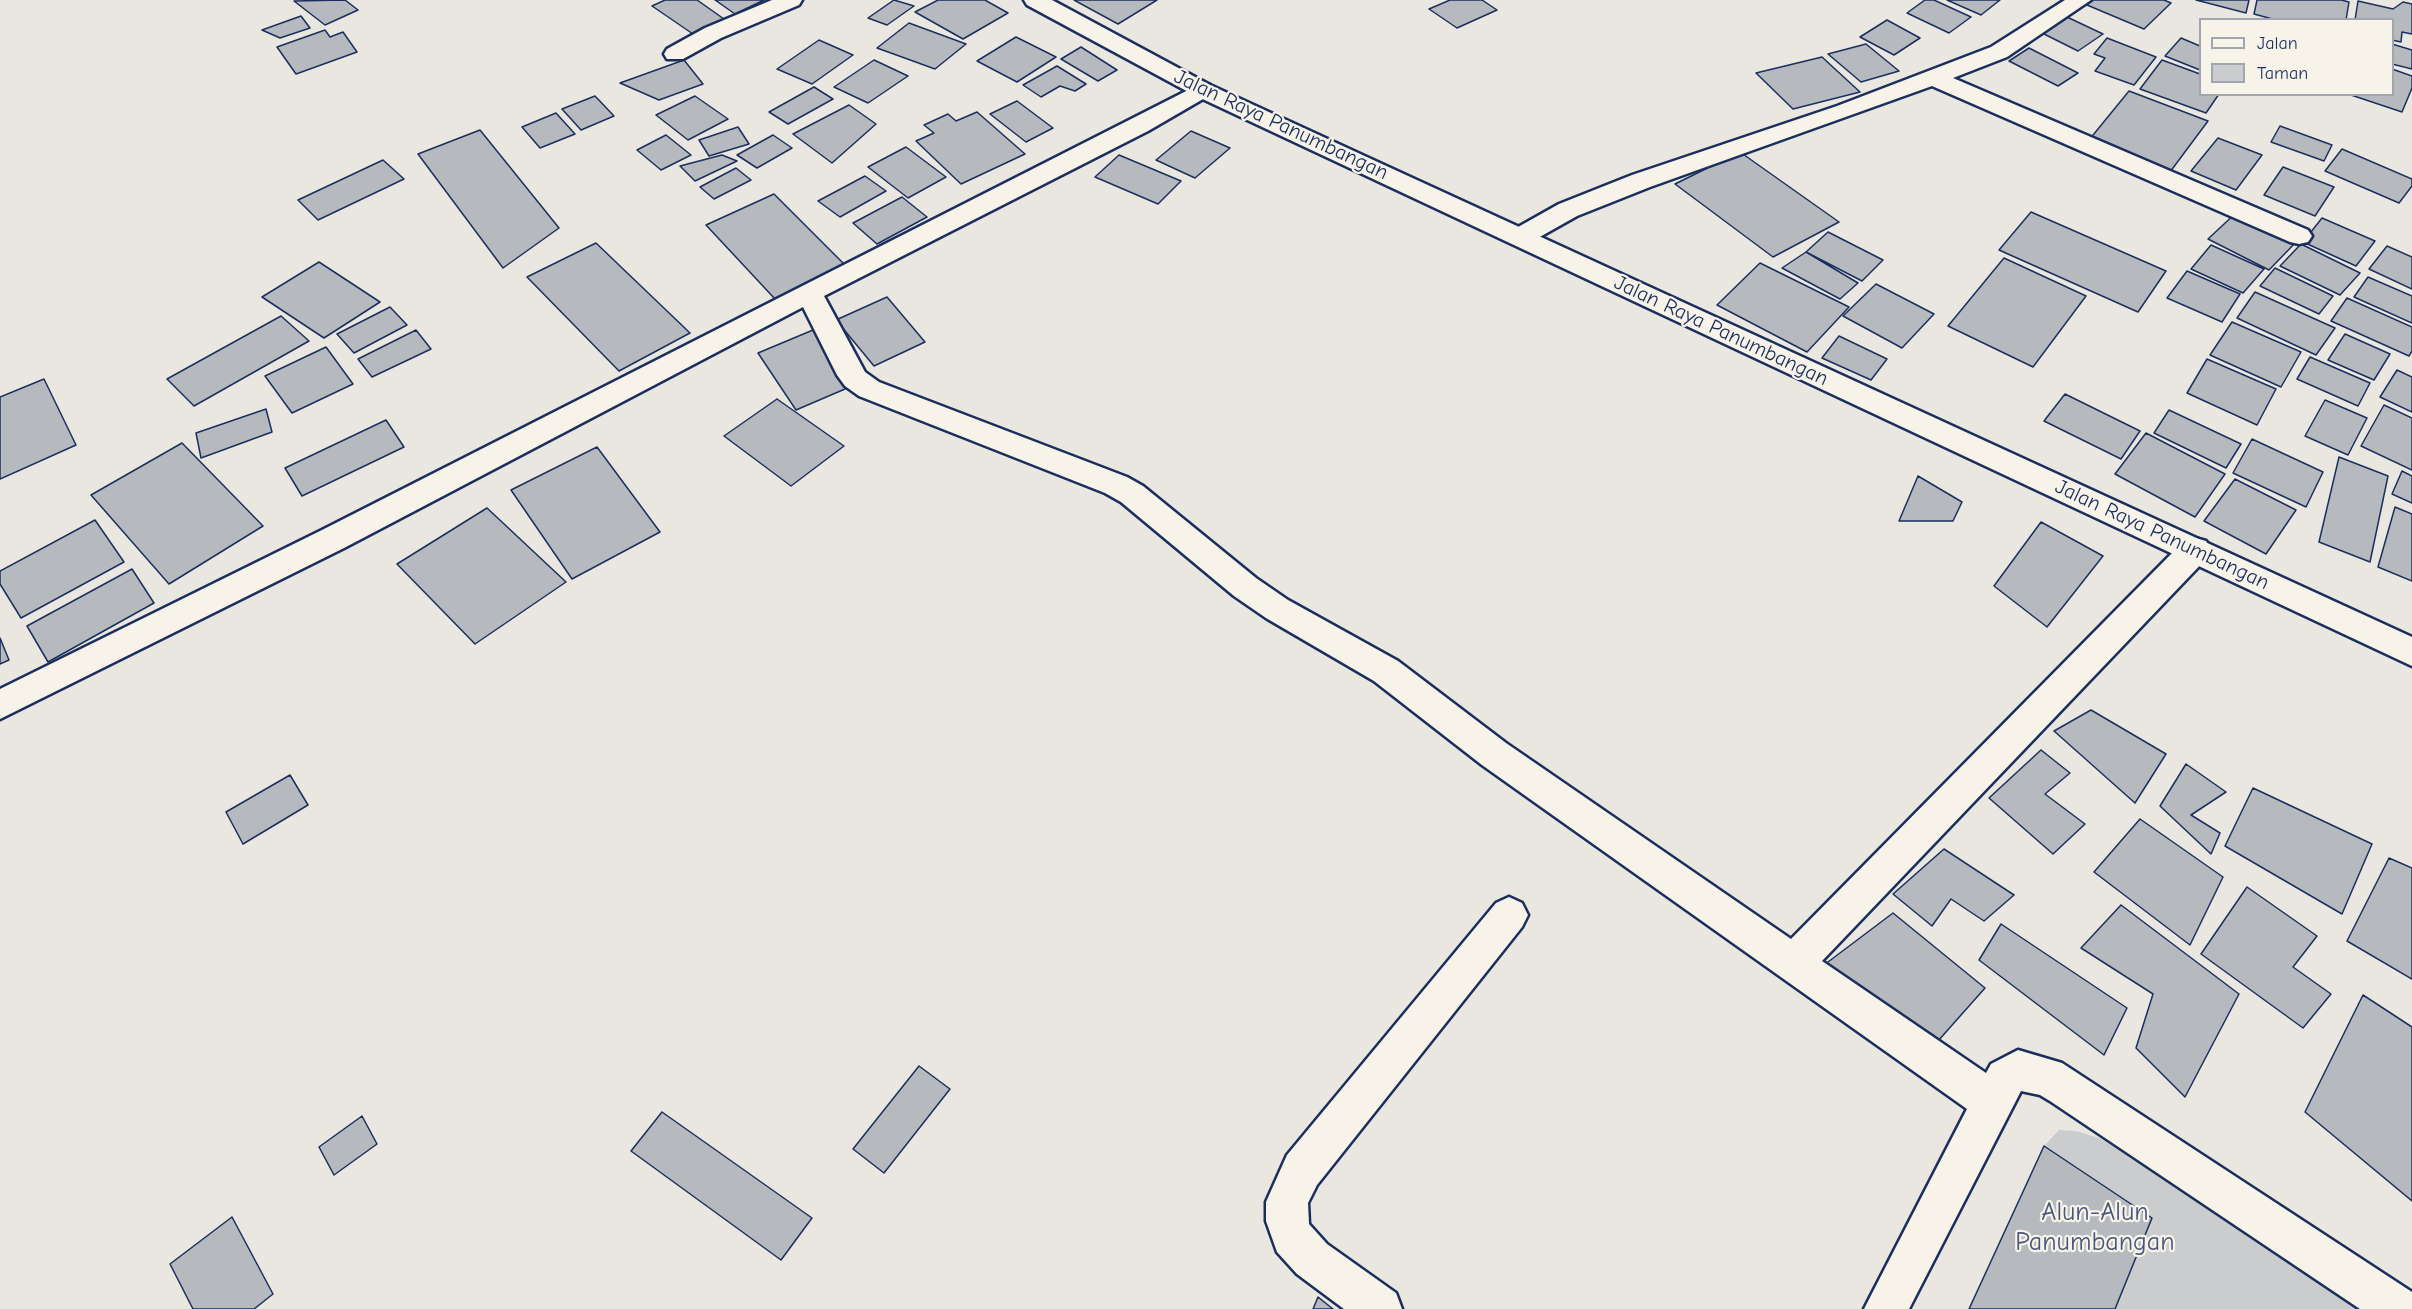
<!DOCTYPE html>
<style>
body{margin:0}
#map{position:relative;width:2412px;height:1309px;overflow:hidden;background:#eae7e0;font-family:"Comic Neue",sans-serif}
canvas{display:block}
.legend{position:absolute;left:2199px;top:18px;width:195px;height:78px;box-sizing:border-box;background:#f7f3e8;border:2px solid #9fa5b1;margin:0;padding:8px 10px;list-style:none;font-size:18px;color:#1b2f5e}
.legend li{display:flex;align-items:center;gap:12px;height:30px}
.legend b{width:30px;border:2px solid #9fa5b1}
</style>
<div id="map">
<canvas width="2412" height="1309"></canvas>
<ul class="legend">
<li><b style="height:8px;background:#f7f3e8"></b>Jalan</li>
<li><b style="height:16px;background:#cbcccd"></b>Taman</li>
</ul>
</div>
<script>
const c = document.querySelector('canvas').getContext('2d');
c.lineJoin = 'round';
function paint(path, color) { c.fillStyle = color; c.fill(path, 'evenodd'); }
const toPath = rows => new Path2D(rows.map(r => 'M' + r).join(''));
function stroke(path, color, width, dash) { c.strokeStyle = color; c.lineWidth = width; c.lineCap = dash ? 'butt' : 'round'; c.setLineDash(dash || []); c.stroke(path); }
function drawText(font, color, halo, rows, align = 'center') {
  c.font = font + ' "Comic Neue",sans-serif'; c.lineWidth = 4.5; c.setLineDash([]); c.textBaseline = 'middle'; c.strokeStyle = halo; c.fillStyle = color; for (const [text, x, y, turn = 0] of rows) {
    c.save(); c.translate(x, y); c.rotate((+turn || 0) * Math.PI / 180); c.textAlign = isNaN(turn) ? turn : align; if (halo) c.strokeText(text, 0, 0); c.fillText(text, 0, 0); c.restore();
  }
}
const green = toPath([
 [2059,1130,2076,1131,2099,1138,2118,1149,2370,1309,1969,1309,2044,1146]
]);
const building = toPath([
 [345,0,358,10,325,25,294,1,345,0],
 [665,0,697,0,724,19,693,34,652,6,665,0],
 [715,0,764,0,735,14,715,0],
 [894,0,914,6,887,25,868,18,894,0],
 [938,0,985,0,1008,13,963,39,915,12,938,0],
 [1074,0,1157,0,1118,24,1074,0],
 [1450,0,1482,0,1497,10,1457,28,1429,9,1450,0],
 [1925,0,1934,0,1971,17,1949,33,1907,13,1925,0],
 [1947,0,2000,0,1981,15,1947,0],
 [2093,0,2164,0,2171,3,2144,29,2087,5,2093,0],
 [2196,0,2249,0,2246,13,2196,0],
 [2257,0,2341,0,2349,2,2346,20,2276,20,2254,14,2257,0],
 [2358,1,2393,9,2403,2,2412,4,2412,34,2402,32,2401,42,2392,40,2392,20,2355,20,2358,1],
 [301,16,310,28,280,38,262,30,301,16],
 [2067,17,2103,34,2078,51,2042,33,2067,17],
 [1887,20,1920,38,1894,55,1860,37,1887,20],
 [909,23,966,44,935,69,877,48,909,23],
 [325,30,330,37,343,32,357,52,296,74,277,47,325,30],
 [1016,37,1056,57,1017,82,977,61,1016,37],
 [2107,38,2156,57,2134,85,2095,71,2105,58,2094,54,2107,38],
 [2181,38,2200,46,2200,70,2165,56,2181,38],
 [819,40,853,55,812,84,777,69,819,40],
 [1866,44,1899,71,1861,82,1828,54,1866,44],
 [2392,44,2412,50,2412,69,2392,64,2392,44],
 [1081,47,1117,70,1098,81,1061,59,1081,47],
 [2029,48,2078,73,2058,86,2009,61,2029,48],
 [1822,57,1860,92,1793,109,1756,73,1822,57],
 [684,60,703,84,659,100,620,83,684,60],
 [874,60,908,76,868,103,834,87,874,60],
 [2162,60,2200,74,2200,94,2219,94,2206,113,2140,89,2162,60],
 [1057,66,1086,84,1075,91,1060,86,1041,97,1023,85,1057,66],
 [2392,69,2412,76,2412,88,2402,112,2348,94,2392,94,2392,69],
 [814,87,833,99,788,124,769,112,814,87],
 [2129,91,2208,121,2170,172,2089,140,2129,91],
 [595,96,614,116,581,130,562,109,595,96],
 [695,96,728,119,688,140,656,115,695,96],
 [1017,101,1053,128,1026,142,990,114,1017,101],
 [849,105,876,124,832,163,793,134,849,105],
 [977,112,1025,154,961,184,916,141,934,133,924,125,948,114,956,121,977,112],
 [556,113,575,134,540,148,522,127,556,113],
 [2280,126,2332,145,2324,161,2271,142,2280,126],
 [738,127,749,144,709,156,699,140,738,127],
 [480,130,559,228,503,268,418,154,480,130],
 [1191,131,1230,148,1195,178,1156,160,1191,131],
 [666,135,691,155,661,170,637,150,666,135],
 [773,135,792,148,757,168,737,155,773,135],
 [2218,138,2262,155,2236,190,2191,171,2218,138],
 [906,147,946,177,908,198,868,167,906,147],
 [2342,149,2412,179,2412,186,2399,203,2325,171,2342,149],
 [1740,152,1839,222,1773,257,1675,184,1740,152],
 [722,155,737,161,695,181,680,166,722,155],
 [1119,155,1181,181,1158,204,1095,177,1119,155],
 [383,160,404,179,318,220,298,200,383,160],
 [2283,167,2334,187,2315,216,2264,195,2283,167],
 [736,168,751,180,714,199,700,187,736,168],
 [865,176,886,191,840,217,818,201,865,176],
 [774,194,845,265,775,299,706,225,774,194],
 [902,197,927,217,877,244,853,223,902,197],
 [2238,211,2298,240,2269,270,2208,239,2238,211],
 [2031,212,2166,271,2138,312,1999,250,2031,212],
 [2322,218,2375,241,2356,266,2303,242,2322,218],
 [1828,232,1883,260,1862,281,1806,252,1828,232],
 [596,243,690,333,619,371,527,277,596,243],
 [2301,244,2360,273,2340,295,2280,266,2301,244],
 [2211,245,2264,269,2243,293,2191,269,2211,245],
 [2387,246,2412,257,2412,289,2369,269,2387,246],
 [1806,252,1858,283,1840,299,1782,268,1806,252],
 [2004,258,2086,296,2033,367,1948,326,2004,258],
 [319,262,380,302,324,338,262,297,319,262],
 [1760,263,1849,307,1807,352,1717,305,1760,263],
 [2275,268,2333,296,2319,314,2260,286,2275,268],
 [2187,271,2240,294,2222,322,2167,298,2187,271],
 [2368,277,2412,296,2412,323,2354,297,2368,277],
 [1876,284,1934,314,1902,348,1843,316,1876,284],
 [2255,292,2335,328,2316,355,2237,318,2255,292],
 [887,297,925,342,874,366,836,320,887,297],
 [2347,298,2412,327,2412,351,2409,356,2331,321,2347,298],
 [390,307,407,325,354,353,337,334,390,307],
 [281,316,309,341,194,406,167,379,281,316],
 [2232,322,2301,352,2281,387,2210,355,2232,322],
 [416,330,431,349,372,377,358,359,416,330],
 [813,330,852,386,796,410,758,353,813,330],
 [2345,334,2390,354,2374,380,2328,360,2345,334],
 [1839,336,1887,359,1871,380,1822,358,1839,336],
 [326,347,353,384,292,413,265,376,326,347],
 [2310,357,2370,383,2358,406,2297,379,2310,357],
 [2207,359,2276,389,2257,425,2187,393,2207,359],
 [2397,370,2412,377,2412,412,2380,397,2397,370],
 [44,379,76,445,0,479,0,397,44,379],
 [2065,394,2140,431,2121,459,2044,421,2065,394],
 [777,399,844,446,791,486,724,436,777,399],
 [2325,400,2367,418,2348,455,2305,436,2325,400],
 [2384,405,2412,418,2412,470,2361,446,2384,405],
 [266,409,272,432,201,458,196,433,266,409],
 [2169,410,2241,444,2226,468,2154,433,2169,410],
 [386,420,404,447,302,496,285,468,386,420],
 [2146,433,2225,474,2195,517,2115,474,2146,433],
 [2252,439,2323,472,2306,507,2233,473,2252,439],
 [182,443,263,526,169,584,91,495,182,443],
 [597,447,660,532,572,579,511,490,597,447],
 [2339,457,2388,476,2370,562,2319,542,2339,457],
 [2402,471,2412,476,2412,503,2392,494,2402,471],
 [1918,476,1962,502,1953,521,1899,521,1918,476],
 [2235,479,2296,510,2266,554,2204,521,2235,479],
 [2395,507,2412,514,2412,581,2378,567,2395,507],
 [487,508,566,582,475,644,397,564,487,508],
 [95,520,124,562,21,618,0,584,0,571,95,520],
 [2041,522,2103,556,2047,627,1994,586,2041,522],
 [132,569,154,603,48,662,27,626,132,569],
 [0,638,9,660,0,664,0,638],
 [2091,710,2166,754,2135,803,2054,731,2091,710],
 [2041,750,2070,773,2045,794,2085,824,2053,854,1989,798,2041,750],
 [2186,764,2226,792,2191,815,2220,833,2211,854,2160,806,2186,764],
 [290,775,308,805,243,844,226,812,290,775],
 [2253,788,2372,844,2342,914,2225,846,2253,788],
 [2140,819,2223,877,2190,945,2094,872,2140,819],
 [1944,849,2014,895,1984,921,1951,899,1932,926,1893,894,1944,849],
 [2389,858,2412,868,2412,979,2347,941,2389,858],
 [2247,887,2317,936,2293,967,2331,994,2303,1028,2201,954,2247,887],
 [2121,905,2239,994,2185,1097,2136,1048,2153,994,2081,948,2121,905],
 [1893,913,1985,988,1938,1041,1824,965,1893,913],
 [2001,924,2127,1008,2104,1055,1979,960,2001,924],
 [2363,995,2412,1027,2412,1201,2305,1112,2363,995],
 [919,1066,950,1089,884,1173,853,1149,919,1066],
 [662,1112,812,1218,781,1260,631,1151,662,1112],
 [362,1116,377,1144,334,1175,319,1147,362,1116],
 [2044,1146,2152,1218,2115,1309,1969,1309,2044,1146],
 [232,1217,273,1294,254,1309,193,1309,170,1264,232,1217],
 [1318,1297,1333,1309,1313,1309,1318,1297]
]);
const street = toPath([
 [772,0,802,0,799,5,721,38,683,59,667,59,664,54,667,49,705,28,772,0],
 [2065,0,2091,0,2007,57,1953,78,2308,230,2312,236,2308,242,2299,244,2290,242,1932,86,1650,187,1577,216,1529,243,1520,246,1511,243,1507,237,1511,231,1559,204,1632,175,1837,106,1991,47,2065,0],
 [1202,83,1210,85,1214,90,1210,95,1148,131,824,296,865,372,879,382,1127,477,1143,486,1256,578,1288,600,1398,661,1506,743,1791,939,2184,541,2195,538,2206,541,2211,550,2206,559,1822,961,1986,1073,1991,1064,2018,1050,2062,1063,2412,1292,2412,1309,2360,1309,2050,1101,2040,1095,2021,1091,1909,1309,1864,1309,1967,1109,1482,765,1374,681,1266,618,1234,596,1121,502,1105,493,859,396,845,386,837,375,803,307,344,548,0,719,0,689,322,530,1202,83],
 [1509,897,1522,903,1528,915,1522,927,1317,1185,1308,1203,1309,1224,1327,1244,1396,1293,1402,1309,1344,1309,1297,1274,1277,1252,1266,1221,1266,1202,1287,1155,1496,903,1509,897]
]);
const secondary = toPath([
 [1024,0,1052,0,1210,85,2412,637,2412,666,1194,95,1027,5,1024,0]
]);
const streetNames = [
 ["Jalan Raya Panumbangan",1281,125,25],
 ["Jalan Raya Panumbangan",1721,331,25],
 ["Jalan Raya Panumbangan",2162,535,25]
];
const nearParknames = [
 ["Alun-Alun",2095,1213],
 ["Panumbangan",2095,1243]
];
paint(green, '#cbcccd');
paint(building, '#b6babf');
stroke(building, '#1b2f5e', 1.5);
stroke(street, '#1b2f5e', 5);
stroke(secondary, '#1b2f5e', 5);
paint(street, '#f7f3e8');
paint(secondary, '#f7f3e8');
drawText('21px', '#1b2f5e', '#f7f3e8', streetNames);
drawText('26px', '#47567a', '#f7f3e8', nearParknames);
</script>
